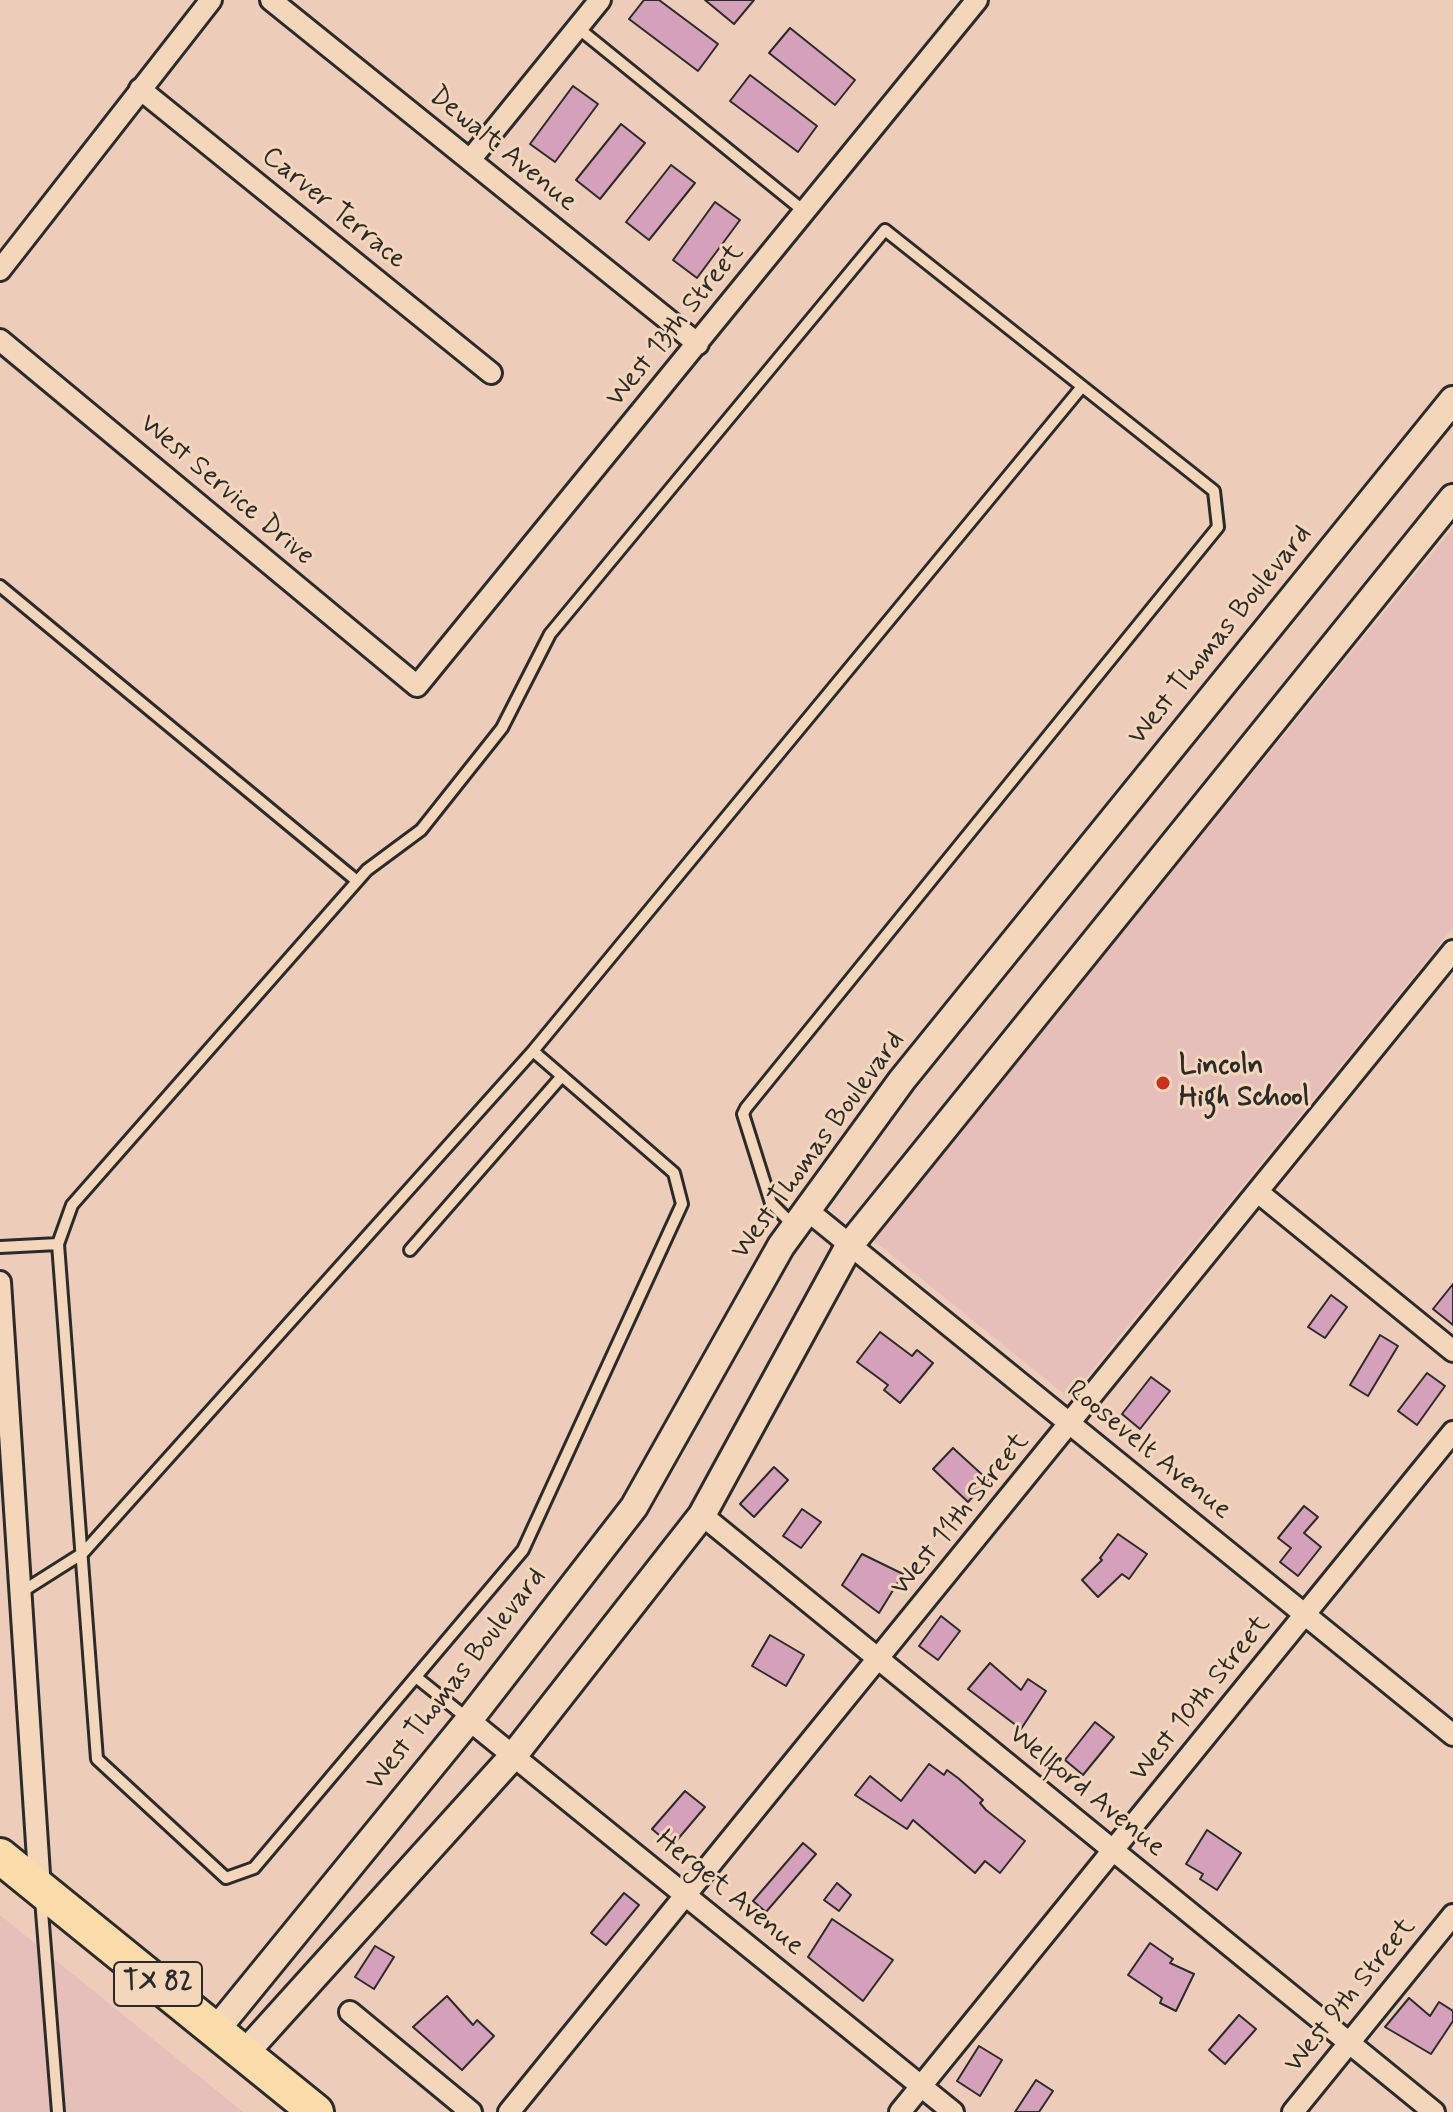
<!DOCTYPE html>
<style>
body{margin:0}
canvas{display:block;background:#eeccba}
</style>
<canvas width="1453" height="2112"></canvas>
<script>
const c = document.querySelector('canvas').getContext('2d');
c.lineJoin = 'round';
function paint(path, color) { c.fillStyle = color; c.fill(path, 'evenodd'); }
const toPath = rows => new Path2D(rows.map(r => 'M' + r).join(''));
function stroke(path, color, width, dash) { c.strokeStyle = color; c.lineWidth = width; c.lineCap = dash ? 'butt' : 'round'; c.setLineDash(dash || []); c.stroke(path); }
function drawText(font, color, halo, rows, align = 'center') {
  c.font = font + ' Mynerve,sans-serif'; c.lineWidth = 6; c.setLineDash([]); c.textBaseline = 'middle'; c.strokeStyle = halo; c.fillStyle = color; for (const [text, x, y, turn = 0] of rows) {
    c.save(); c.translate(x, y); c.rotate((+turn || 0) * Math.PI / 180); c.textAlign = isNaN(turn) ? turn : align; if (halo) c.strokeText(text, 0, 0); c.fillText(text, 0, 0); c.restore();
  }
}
const built = toPath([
 [1453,528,1453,928,1069,1398,872,1239],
 [0,1915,243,2112,0,2112]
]);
const building = toPath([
 [644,0,659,0,718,44,698,71,629,19,644,0],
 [705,0,754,0,734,24,705,0],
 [790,28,855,80,835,105,769,53,790,28],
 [750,75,817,126,798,152,730,101,750,75],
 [573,86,598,104,555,162,530,144,573,86],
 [621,124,645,143,600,199,576,180,621,124],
 [671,165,695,183,649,240,626,222,671,165],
 [715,202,740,220,697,278,673,260,715,202],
 [1453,1284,1453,1325,1433,1309,1453,1284],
 [1331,1295,1347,1307,1325,1338,1308,1327,1331,1295],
 [880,1332,912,1356,917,1350,933,1363,900,1403,884,1390,888,1385,857,1362,880,1332],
 [1380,1335,1398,1346,1368,1396,1350,1385,1380,1335],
 [1427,1373,1445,1386,1417,1425,1398,1411,1427,1373],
 [1151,1377,1170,1391,1140,1429,1122,1414,1151,1377],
 [953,1448,988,1480,968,1502,933,1469,953,1448],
 [774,1467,788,1480,754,1517,740,1504,774,1467],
 [1304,1506,1318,1517,1304,1533,1321,1547,1298,1576,1280,1562,1291,1548,1278,1538,1304,1506],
 [802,1509,821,1522,801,1548,783,1536,802,1509],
 [1118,1534,1147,1554,1129,1579,1122,1574,1098,1597,1082,1580,1102,1560,1100,1558,1118,1534],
 [862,1554,903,1574,879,1613,842,1585,862,1554],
 [941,1616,960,1631,938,1660,919,1646,941,1616],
 [770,1635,804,1655,786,1686,752,1666,770,1635],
 [990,1663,1021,1690,1028,1679,1046,1691,1021,1729,968,1689,990,1663],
 [1095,1722,1114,1737,1083,1775,1065,1760,1095,1722],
 [929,1764,944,1775,947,1770,958,1778,983,1800,980,1803,986,1810,1025,1841,1000,1873,985,1861,975,1873,913,1820,907,1829,855,1795,870,1776,901,1801,929,1764],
 [685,1791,705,1807,672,1846,652,1829,685,1791],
 [1207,1830,1241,1853,1217,1890,1200,1879,1203,1874,1186,1864,1207,1830],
 [803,1843,816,1854,766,1912,753,1901,803,1843],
 [837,1883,851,1895,839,1911,824,1900,837,1883],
 [624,1893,639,1905,606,1945,591,1933,624,1893],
 [832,1919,893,1960,863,2001,808,1957,832,1919],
 [1150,1943,1173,1959,1170,1963,1194,1974,1176,2011,1160,2003,1162,1998,1128,1975,1150,1943],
 [375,1946,394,1957,374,1989,355,1977,375,1946],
 [447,1996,473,2025,477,2020,494,2036,462,2070,413,2027,447,1996],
 [1409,1998,1430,2016,1439,2002,1453,2011,1453,2021,1431,2054,1385,2027,1409,1998],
 [1239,2015,1256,2029,1225,2064,1209,2050,1239,2015],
 [979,2046,1002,2060,980,2096,957,2081,979,2046],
 [1036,2080,1053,2091,1039,2112,1015,2112,1036,2080]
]);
const service = toPath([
 [578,28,805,212],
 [0,586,357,881],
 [533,1051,674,1173,682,1204,523,1550,254,1868,226,1878,97,1759,58,1244,72,1205,367,870,421,830,502,728,550,634,885,230,1214,491,1218,527,746,1108,743,1114,771,1203,793,1225],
 [0,1247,58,1244],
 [410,1250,562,1076],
 [23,1591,83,1553,533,1051,1081,388],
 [416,1677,467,1718],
 [41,1899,58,2112]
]);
const minor = toPath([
 [271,0,698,344],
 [140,89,491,373],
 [470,160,600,0],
 [0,270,211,0],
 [0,340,417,686,977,0],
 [1259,1193,1453,1351],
 [807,1210,1453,1735],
 [0,1282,40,1889],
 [702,1515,1434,2112],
 [469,1720,953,2112],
 [350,2012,471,2112],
 [509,2112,1453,951],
 [900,2112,1453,1432],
 [1293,2112,1453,1915]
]);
const tertiary = toPath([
 [216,2030,469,1720,634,1507,781,1246,902,1080,1453,400],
 [245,2053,514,1755,702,1515,849,1246,1453,498]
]);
const primary = toPath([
 [0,1856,316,2112]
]);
const markers = [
 [1163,1083,8,"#c8321e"]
];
const shields = [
 [158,1984,88]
];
const shieldNames = [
 ["TX 82",158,1984]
];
const streetNames = [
 ["Dewalt Avenue",502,150,39],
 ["Carver Terrace",333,209,39],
 ["West 13th Street",676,326,-51],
 ["West Service Drive",226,491,40],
 ["West Thomas Boulevard",1221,636,-51],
 ["West Thomas Boulevard",819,1146,-54],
 ["Roosevelt Avenue",1148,1451,39],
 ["West 11th Street",961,1515,-51],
 ["West Thomas Boulevard",457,1680,-52],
 ["West 10th Street",1201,1699,-51],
 ["Wellford Avenue",1086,1792,39],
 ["Herget Avenue",729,1894,39],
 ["West 9th Street",1351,1996,-51]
];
const poiNames = [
 ["Lincoln",1179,1067],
 ["High School",1179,1099]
];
paint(built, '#e6bfba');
paint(building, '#d4a0ba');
stroke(building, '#2b2b2b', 2);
stroke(service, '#2b2b2b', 16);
stroke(minor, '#2b2b2b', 26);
stroke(tertiary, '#2b2b2b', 32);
stroke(primary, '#2b2b2b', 40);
stroke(service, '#f4d7ba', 10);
stroke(minor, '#f4d7ba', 20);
stroke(tertiary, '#f4d7ba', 26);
stroke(primary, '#fbddab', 34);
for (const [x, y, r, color] of markers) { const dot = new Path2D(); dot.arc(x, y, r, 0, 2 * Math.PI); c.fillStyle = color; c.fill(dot); stroke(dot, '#f4d7ba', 3); }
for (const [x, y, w] of shields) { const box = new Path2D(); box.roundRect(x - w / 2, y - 22, w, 44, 6); c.fillStyle = '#f4d7ba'; c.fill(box); stroke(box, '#2b2b2b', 2); }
drawText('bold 26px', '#2b2b2b', null, shieldNames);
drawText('28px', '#2b2b2b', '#f4d7ba', streetNames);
drawText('bold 28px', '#2b2b2b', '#f4d7ba', poiNames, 'left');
</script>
